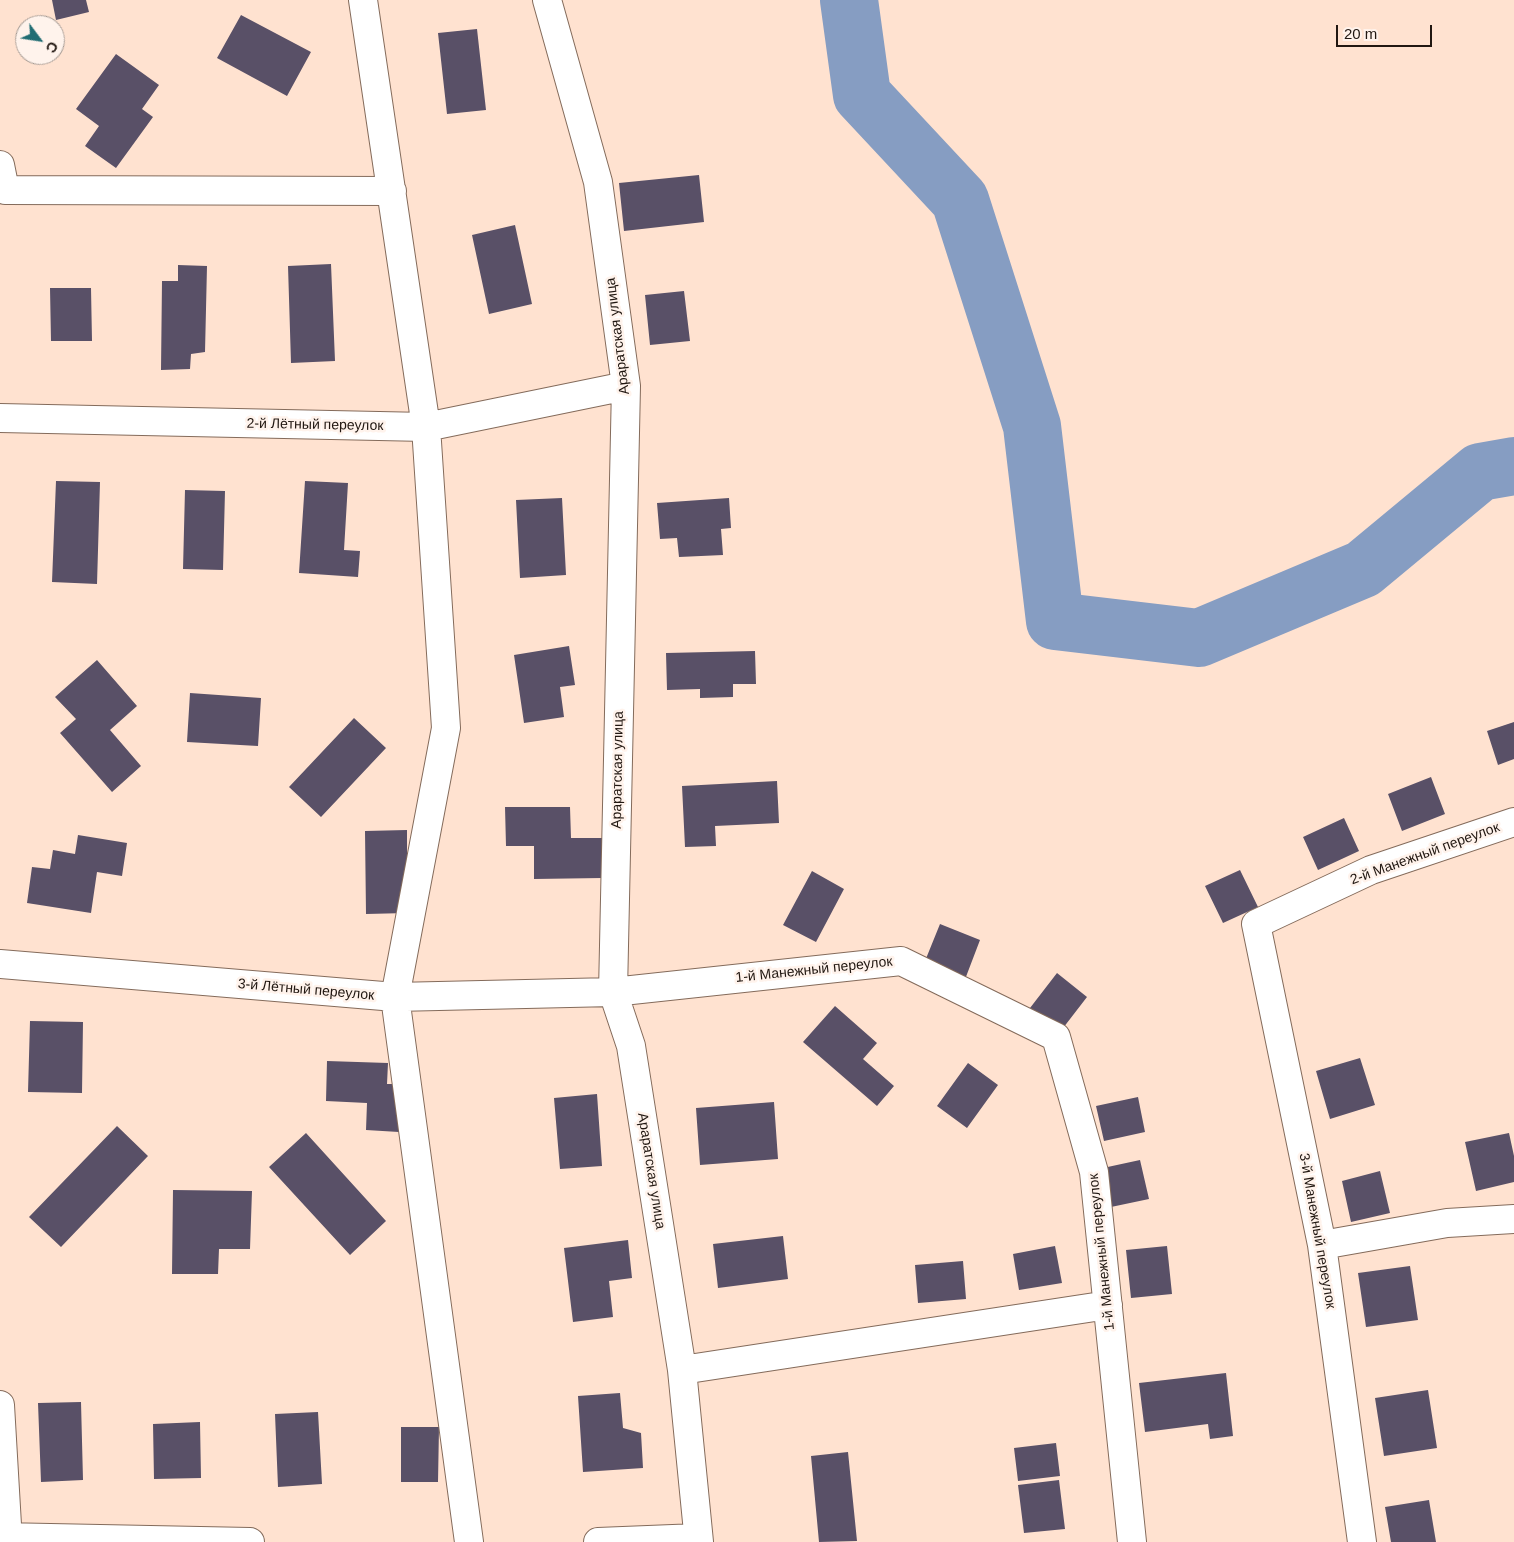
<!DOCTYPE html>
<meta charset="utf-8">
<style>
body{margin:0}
#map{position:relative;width:1514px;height:1542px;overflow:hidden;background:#ffe2d0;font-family:Arial,sans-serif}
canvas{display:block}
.north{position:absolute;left:15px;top:15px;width:50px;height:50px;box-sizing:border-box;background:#fff3ec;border:1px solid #a69b94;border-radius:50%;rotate:121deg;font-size:14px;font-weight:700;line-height:20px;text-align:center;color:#211711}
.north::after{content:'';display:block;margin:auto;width:18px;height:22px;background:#216d73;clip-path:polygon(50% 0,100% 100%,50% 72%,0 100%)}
.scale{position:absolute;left:1336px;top:25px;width:96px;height:22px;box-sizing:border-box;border:2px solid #211711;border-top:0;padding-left:6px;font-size:15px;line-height:18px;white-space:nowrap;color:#211711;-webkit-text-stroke:4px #fff3ec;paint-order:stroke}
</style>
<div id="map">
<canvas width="1514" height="1542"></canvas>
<div class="north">С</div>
<div class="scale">20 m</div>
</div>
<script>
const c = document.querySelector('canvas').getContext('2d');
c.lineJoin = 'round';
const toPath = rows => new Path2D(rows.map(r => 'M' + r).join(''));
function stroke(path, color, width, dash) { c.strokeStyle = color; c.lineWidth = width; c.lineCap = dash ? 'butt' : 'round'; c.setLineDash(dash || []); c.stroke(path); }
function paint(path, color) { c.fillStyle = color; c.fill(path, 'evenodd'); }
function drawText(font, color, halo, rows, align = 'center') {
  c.font = font + ' Arial,sans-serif'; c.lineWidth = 5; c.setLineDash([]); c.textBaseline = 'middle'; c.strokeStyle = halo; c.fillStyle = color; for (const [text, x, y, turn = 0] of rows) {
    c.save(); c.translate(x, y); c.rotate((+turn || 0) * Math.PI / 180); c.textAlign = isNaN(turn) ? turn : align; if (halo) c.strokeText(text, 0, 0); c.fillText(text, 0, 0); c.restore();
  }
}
const river = toPath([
 [849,0,862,95,960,200,1032,426,1055,621,1199,638,1363,569,1480,472,1514,466]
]);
const building = toPath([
 [52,0,86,0,89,12,56,20],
 [241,15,311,52,287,96,217,58],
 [477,29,486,110,447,114,438,33],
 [116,54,159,85,142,109,153,117,116,168,85,146,99,126,76,109],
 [699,175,704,222,624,231,619,183],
 [515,225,532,304,489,314,472,235],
 [331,264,335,361,291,363,288,266],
 [178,265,207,266,205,352,191,354,190,369,161,370,162,281,178,281],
 [50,288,91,288,92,341,51,341],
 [684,291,690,341,650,345,645,295],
 [56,481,100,482,97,584,52,582],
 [305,481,348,483,344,550,360,551,358,577,299,573],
 [185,490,225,491,223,570,183,569],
 [562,498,566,575,520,578,516,500],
 [729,498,731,528,721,529,723,555,679,557,677,538,660,539,657,503],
 [569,646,575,685,560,687,564,717,524,723,514,655],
 [755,651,756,684,733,684,733,697,700,698,700,689,667,690,666,653],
 [97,660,137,706,110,730,141,766,112,792,60,733,76,719,55,697],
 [190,693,261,698,258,746,187,742],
 [354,718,386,748,321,817,289,787],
 [1514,722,1514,759,1498,765,1487,731],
 [1431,777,1445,814,1402,831,1388,794],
 [777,781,779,823,715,826,716,846,685,847,682,786],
 [505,807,570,807,571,838,602,838,602,878,534,879,534,846,506,846],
 [1344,818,1359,851,1318,870,1303,837],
 [407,830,407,913,366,914,365,831],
 [78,835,127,843,122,876,97,872,91,913,27,903,32,867,50,869,53,850,75,854],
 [1240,870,1258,907,1223,923,1205,886],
 [812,871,844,889,816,942,783,925],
 [940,924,980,940,964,982,923,966],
 [1057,973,1087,997,1060,1032,1030,1008],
 [835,1006,877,1043,863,1059,894,1086,877,1106,803,1042],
 [30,1021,83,1022,82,1093,28,1092],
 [1360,1058,1375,1105,1330,1119,1316,1071],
 [327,1061,388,1063,387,1084,400,1084,399,1132,366,1130,367,1103,326,1101],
 [968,1063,998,1085,967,1128,937,1106],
 [597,1094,602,1166,560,1169,554,1098],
 [1138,1097,1145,1132,1104,1141,1096,1106],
 [774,1102,778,1159,700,1165,696,1108],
 [117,1126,148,1156,61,1247,29,1217],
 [306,1133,386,1221,350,1255,269,1167],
 [1509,1133,1514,1156,1514,1182,1476,1191,1465,1142],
 [1140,1160,1149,1199,1111,1207,1103,1168],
 [1380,1171,1390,1213,1351,1222,1342,1181],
 [173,1190,252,1191,250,1249,219,1249,218,1274,172,1274],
 [783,1236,788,1279,718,1288,713,1244],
 [628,1240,632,1278,609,1281,613,1317,573,1322,564,1248],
 [1055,1246,1062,1283,1019,1290,1013,1254],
 [1167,1246,1172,1294,1131,1298,1126,1250],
 [963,1261,966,1299,918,1303,915,1265],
 [1410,1266,1418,1320,1366,1327,1358,1273],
 [1226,1373,1233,1436,1210,1439,1208,1424,1145,1432,1139,1383],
 [1428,1390,1437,1448,1384,1456,1375,1398],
 [620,1393,623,1428,641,1433,643,1468,583,1472,578,1396],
 [81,1402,83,1480,41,1482,38,1403],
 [318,1412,322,1484,278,1487,275,1414],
 [200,1422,201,1478,154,1479,153,1424],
 [401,1427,439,1427,438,1482,401,1482],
 [1056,1443,1060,1476,1018,1481,1014,1448],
 [848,1452,857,1541,819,1542,811,1456],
 [1059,1480,1065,1529,1024,1533,1018,1485],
 [1429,1500,1436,1542,1391,1542,1385,1507]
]);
const minor = toPath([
 [363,0,426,427,446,728,395,997,469,1542],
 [547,0,598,182,626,386,613,992,631,1046,682,1370,699,1542],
 [0,165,5,190,392,191],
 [0,418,426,427,626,386],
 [0,964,395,997,613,992,901,961,1056,1037,1094,1172,1132,1542],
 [1322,1245,1447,1223,1514,1219],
 [682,1370,1108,1305],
 [0,1405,8,1542],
 [0,1537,250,1542],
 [598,1542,698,1538],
 [1362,1542,1322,1245,1256,924,1371,870,1514,822]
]);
const streetNames = [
 ["Араратская улица",618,336,-97],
 ["2-й Лётный переулок",315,425,1],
 ["Араратская улица",618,770,-89],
 ["2-й Манежный переулок",1425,854,-20],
 ["1-й Манежный переулок",814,970,-6],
 ["3-й Лётный переулок",306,990,5],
 ["Араратская улица",651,1171,81],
 ["3-й Манежный переулок",1317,1231,80],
 ["1-й Манежный переулок",1102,1252,-96]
];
stroke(river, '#869dc2', 58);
paint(building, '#595067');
stroke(minor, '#846b5b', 30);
stroke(minor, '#fff', 28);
drawText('14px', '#211711', '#fff3ec', streetNames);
</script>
